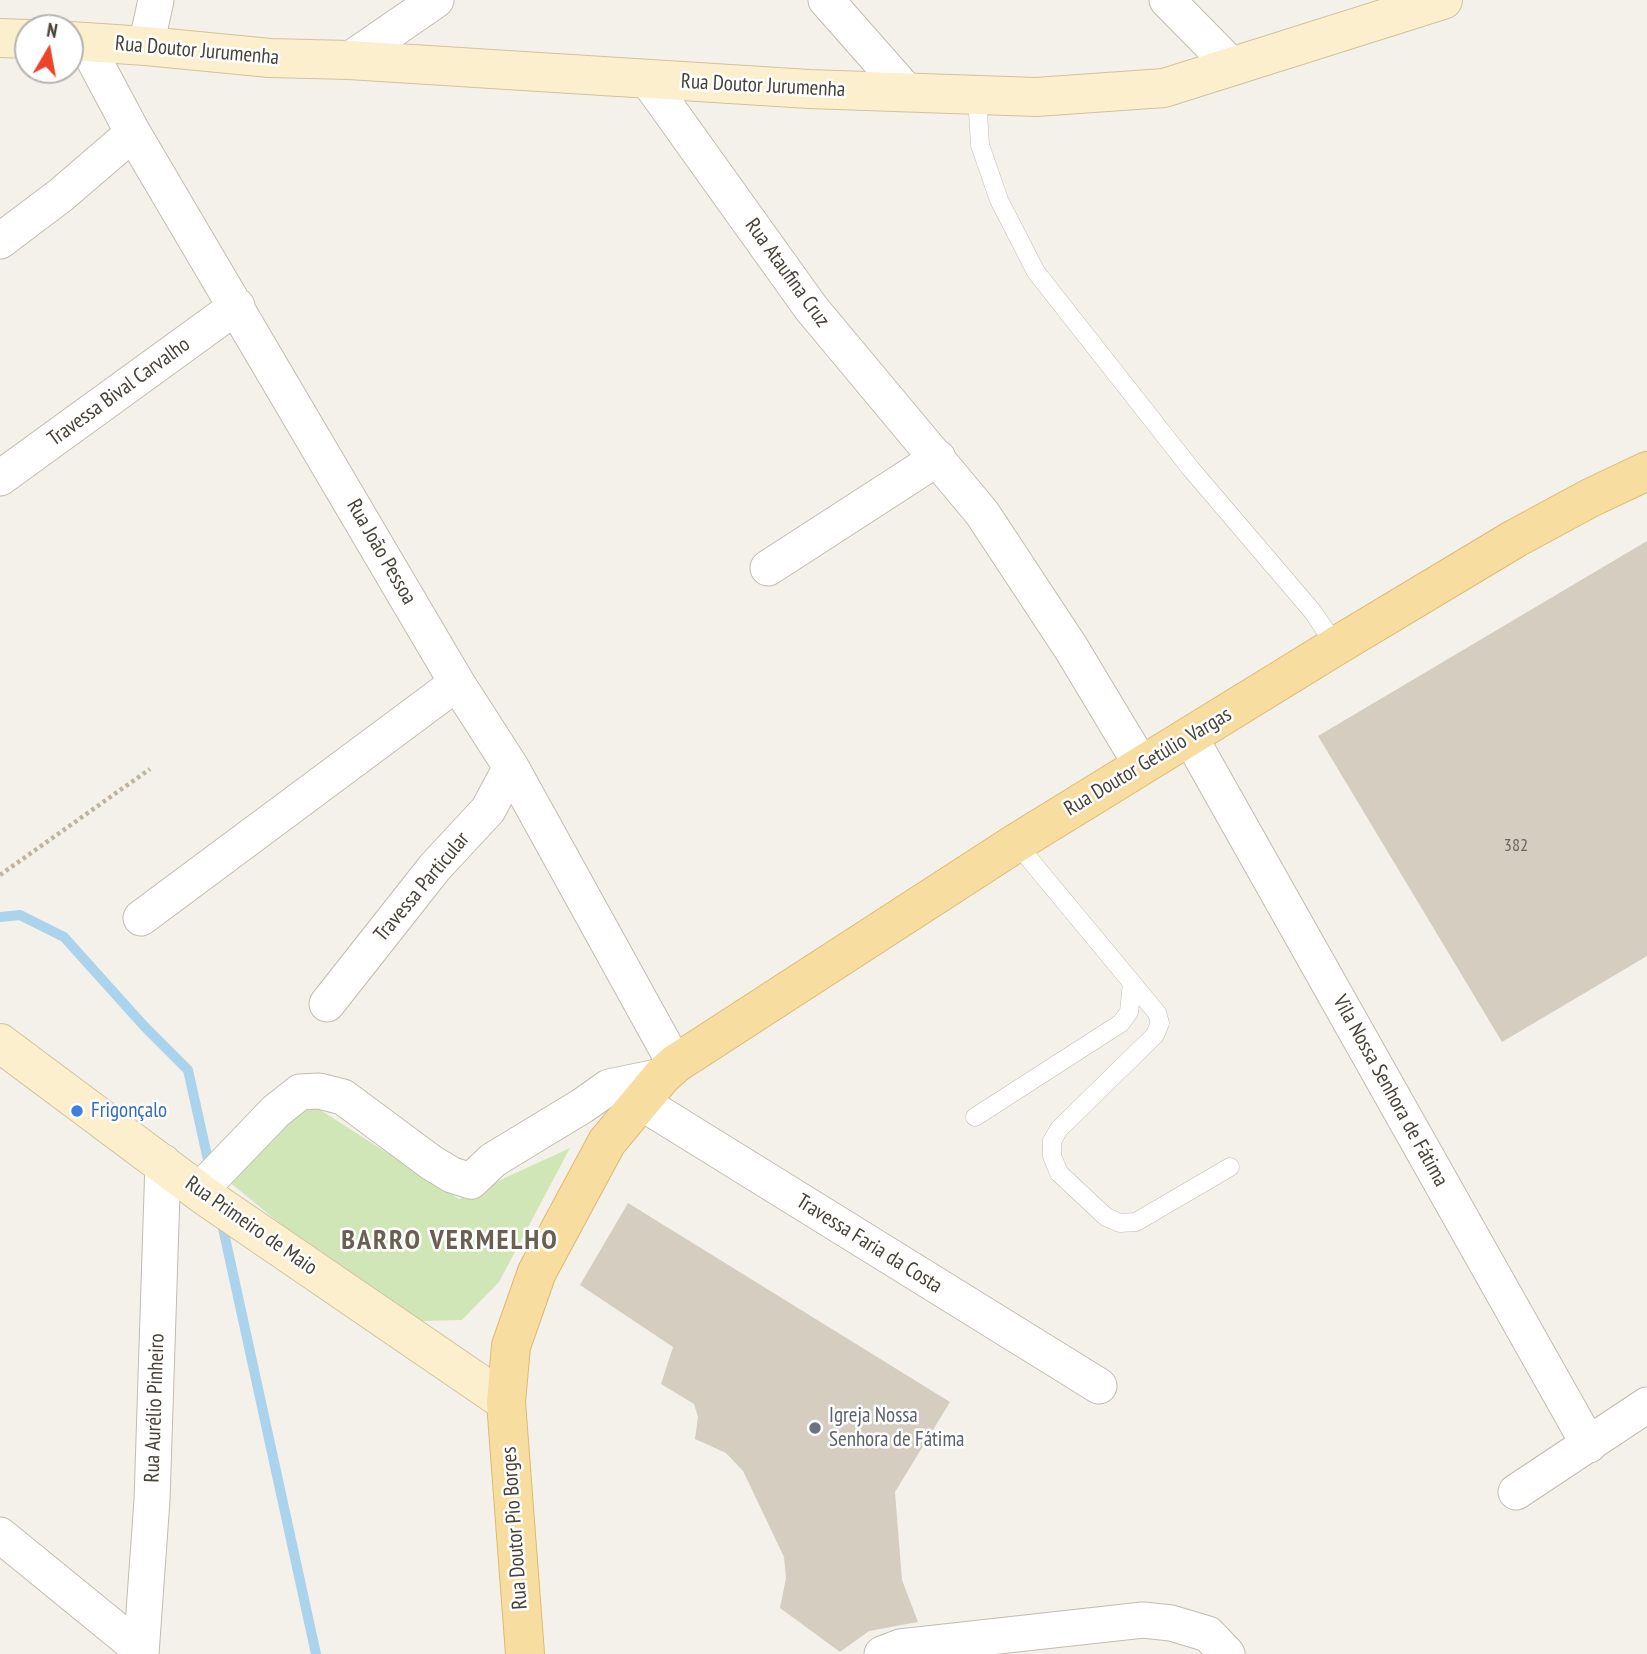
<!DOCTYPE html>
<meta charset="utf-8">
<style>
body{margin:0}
#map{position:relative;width:1647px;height:1654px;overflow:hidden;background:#f4f1ea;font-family:"PT Sans Narrow",sans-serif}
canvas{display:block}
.north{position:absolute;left:14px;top:14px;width:70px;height:70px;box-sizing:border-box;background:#fff;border:2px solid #b6b3b0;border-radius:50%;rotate:10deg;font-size:19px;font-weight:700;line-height:28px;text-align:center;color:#484239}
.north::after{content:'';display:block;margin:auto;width:24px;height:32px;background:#ed4329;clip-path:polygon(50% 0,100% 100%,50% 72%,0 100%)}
</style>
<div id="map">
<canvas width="1647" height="1654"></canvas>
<div class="north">N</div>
</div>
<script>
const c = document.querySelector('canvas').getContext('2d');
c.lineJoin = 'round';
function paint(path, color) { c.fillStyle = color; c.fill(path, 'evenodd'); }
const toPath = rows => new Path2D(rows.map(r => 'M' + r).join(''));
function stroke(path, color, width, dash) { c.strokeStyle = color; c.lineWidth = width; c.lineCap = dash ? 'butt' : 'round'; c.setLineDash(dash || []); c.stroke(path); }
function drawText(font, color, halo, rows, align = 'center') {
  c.font = font + ' "PT Sans Narrow",sans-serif'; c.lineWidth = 5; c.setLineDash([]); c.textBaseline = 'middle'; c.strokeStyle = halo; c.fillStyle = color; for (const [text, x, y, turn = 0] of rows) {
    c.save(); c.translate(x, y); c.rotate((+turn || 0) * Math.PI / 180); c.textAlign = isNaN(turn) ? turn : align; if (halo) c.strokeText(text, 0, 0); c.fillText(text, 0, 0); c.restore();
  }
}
const green = toPath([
 [300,1097,459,1199,570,1148,499,1282,462,1320,420,1321,379,1304,228,1181]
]);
const stream = toPath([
 [0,917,20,915,64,937,144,1026,188,1070,210,1169],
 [221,1219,316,1654]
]);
const building = toPath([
 [1647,541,1647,956,1502,1042,1318,736],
 [628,1203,950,1402,895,1492,902,1580,918,1622,869,1631,840,1652,780,1608,786,1578,784,1557,743,1471,726,1453,695,1439,698,1417,694,1404,661,1384,673,1347,580,1285]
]);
const path = toPath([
 [0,875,150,769]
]);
const lane = toPath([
 [977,96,980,145,999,200,1036,272,1191,469,1313,612,1336,646],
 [1016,843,1157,1013,1160,1023,1155,1035,1059,1129,1052,1141,1052,1156,1059,1173,1106,1217,1120,1223,1136,1222,1230,1167],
 [975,1117,1121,1023,1129,1012,1132,983]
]);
const street = toPath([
 [826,0,908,93],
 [1167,0,1233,67],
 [84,41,133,133,457,683,511,767,675,1064],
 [146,46,156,0],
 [349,60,436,0],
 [647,79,811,308,982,513,1071,648,1142,766],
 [0,241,61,195,133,133],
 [0,478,237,306],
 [768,568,938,458],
 [1190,737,1589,1445],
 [141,918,457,683],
 [327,1004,435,867,488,810,511,767],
 [639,1101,1099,1386],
 [199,1191,276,1111,300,1092,319,1091,343,1097,432,1163,452,1175,471,1181,493,1160,582,1106,609,1087,662,1076],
 [1516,1492,1647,1405],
 [0,1535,141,1650],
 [141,1654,152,1500,163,1162],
 [882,1654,900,1647,1143,1620,1171,1623,1208,1634,1227,1654]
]);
const secondary = toPath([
 [0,38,28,39],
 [70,41,146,46,270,58,349,60,809,89,1036,97,1164,88,1443,0],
 [0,1043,205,1196,506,1402]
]);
const primary = toPath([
 [525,1654,506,1402,511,1346,537,1272,607,1142,662,1076,675,1064,1016,843,1336,646,1516,538,1590,498,1647,471]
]);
const markers = [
 [77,1111,7,"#3f7fe0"],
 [815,1428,7,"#6b7280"]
];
const numberNames = [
 ["382",1516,846]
];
const streetNames = [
 ["Rua Doutor Jurumenha",197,51,5],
 ["Rua Doutor Jurumenha",763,86,3],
 ["Rua Ataufina Cruz",787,273,54],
 ["Travessa Bival Carvalho",119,392,-36],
 ["Rua João Pessoa",381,552,60],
 ["Rua Doutor Getúlio Vargas",1148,762,-31],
 ["Travessa Particular",422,887,-50],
 ["Vila Nossa Senhora de Fátima",1390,1091,61],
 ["Rua Primeiro de Maio",251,1226,35],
 ["Travessa Faria da Costa",869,1244,32],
 ["Rua Aurélio Pinheiro",155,1408,-88],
 ["Rua Doutor Pio Borges",515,1528,-94]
];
const shopNames = [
 ["Frigonçalo",91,1111]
];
const worshipNames = [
 ["Igreja Nossa",829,1416],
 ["Senhora de Fátima",829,1440]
];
const districtNames = [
 ["BARRO VERMELHO",450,1241]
];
paint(green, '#d1e6b6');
stroke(stream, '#abd3ec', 10);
paint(building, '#d5cdc0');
stroke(lane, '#c2bcb0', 19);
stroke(street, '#c2bcb0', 37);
stroke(secondary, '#d1c29d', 40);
stroke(primary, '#ddba70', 40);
stroke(path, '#c0b49f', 4.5, [3.5, 3.5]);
stroke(lane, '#fff', 18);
stroke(street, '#fff', 35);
stroke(secondary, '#fbefcd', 38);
stroke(primary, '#f8dda0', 38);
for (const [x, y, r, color] of markers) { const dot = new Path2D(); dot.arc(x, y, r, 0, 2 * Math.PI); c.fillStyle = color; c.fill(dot); stroke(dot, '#fff', 2.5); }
drawText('18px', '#6b655b', null, numberNames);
drawText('21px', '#484239', '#fff', streetNames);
drawText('21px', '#366cbe', '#fff', shopNames, 'left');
drawText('21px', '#5b616d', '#fff', worshipNames, 'left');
c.letterSpacing = '2px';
drawText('bold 28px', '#6a5f51', '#fff', districtNames);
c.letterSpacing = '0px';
</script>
